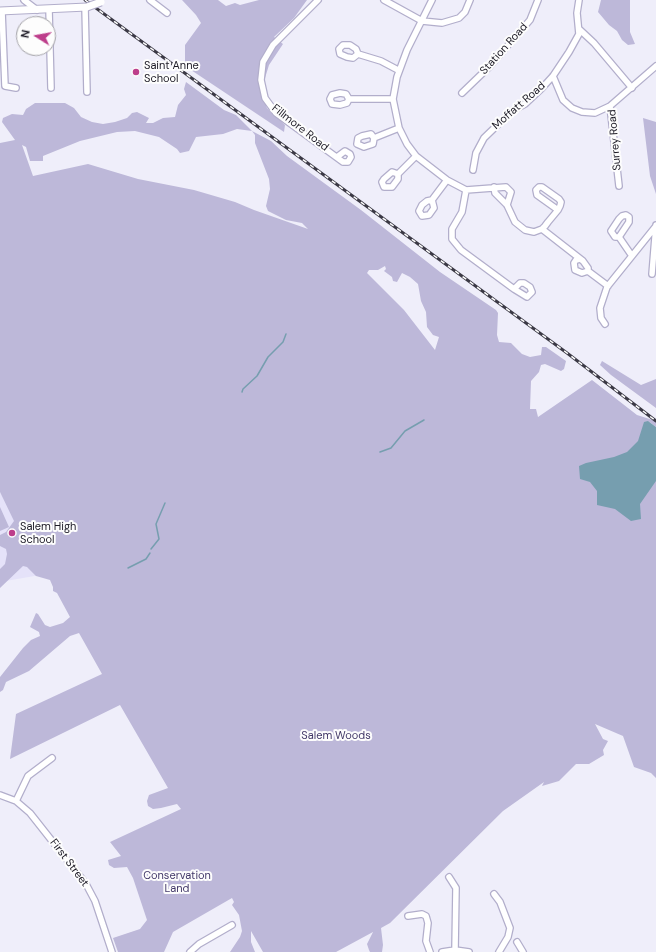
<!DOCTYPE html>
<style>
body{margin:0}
#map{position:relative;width:656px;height:952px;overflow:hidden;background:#efeefa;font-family:"DM Sans",sans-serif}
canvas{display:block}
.north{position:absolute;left:16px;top:16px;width:40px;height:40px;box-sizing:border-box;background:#fdfdfd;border:1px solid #a3a2a7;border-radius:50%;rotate:281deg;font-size:11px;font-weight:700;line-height:16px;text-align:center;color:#1c1a25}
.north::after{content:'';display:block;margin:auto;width:14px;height:18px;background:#bd3e8b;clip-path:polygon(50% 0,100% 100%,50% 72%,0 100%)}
</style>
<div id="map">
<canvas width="656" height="952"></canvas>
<div class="north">N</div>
</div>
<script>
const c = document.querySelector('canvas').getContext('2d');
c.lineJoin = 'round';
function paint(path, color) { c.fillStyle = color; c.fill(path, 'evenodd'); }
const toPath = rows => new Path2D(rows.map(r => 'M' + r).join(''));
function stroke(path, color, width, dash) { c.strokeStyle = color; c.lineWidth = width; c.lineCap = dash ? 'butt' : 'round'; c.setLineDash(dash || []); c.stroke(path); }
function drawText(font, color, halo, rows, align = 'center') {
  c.font = font + ' "DM Sans",sans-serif'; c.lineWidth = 4; c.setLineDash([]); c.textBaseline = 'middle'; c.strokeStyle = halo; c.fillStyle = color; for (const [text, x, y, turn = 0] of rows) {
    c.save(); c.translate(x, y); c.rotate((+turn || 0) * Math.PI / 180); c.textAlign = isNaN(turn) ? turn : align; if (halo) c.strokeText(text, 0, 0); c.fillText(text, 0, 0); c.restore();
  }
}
const built = toPath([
 [0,492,46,574,0,582]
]);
const green = toPath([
 [182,0,218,0,226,6,235,3,240,5,259,0,307,0,294,18,274,37,283,44,269,65,265,78,264,98,267,108,285,125,284,132,185,66,185,45,201,23,196,15],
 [601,0,630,0,630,32,635,44,628,45,622,40,617,31,609,25,598,12],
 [186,82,224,110,236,115,252,131,271,141,287,156,361,210,440,272,496,310,498,313,497,335,499,342,511,343,522,354,530,357,541,355,542,347,546,347,566,361,564,369,561,371,545,364,541,365,539,372,531,381,530,409,536,409,538,417,592,380,637,415,656,421,656,427,648,421,656,430,656,778,651,773,634,767,623,736,595,724,603,739,608,741,603,750,604,755,589,764,576,764,559,781,542,786,544,782,503,811,390,923,381,928,383,945,382,952,370,952,369,950,367,944,373,932,336,952,263,952,251,931,251,942,255,952,230,952,240,937,242,931,239,915,232,905,234,902,232,898,173,932,164,952,118,952,113,938,140,929,147,920,133,878,127,867,114,868,109,865,108,860,121,856,110,842,181,809,177,804,161,808,153,809,148,806,147,801,149,795,168,788,120,705,10,759,16,714,102,674,79,633,70,636,29,671,6,682,3,690,0,692,0,677,23,648,31,640,40,636,39,632,30,627,36,613,38,614,45,625,50,627,63,623,70,617,57,593,53,591,53,587,50,580,36,576,27,567,23,566,0,588,0,569,5,564,7,554,6,549,0,546,0,535,6,532,14,521,0,492,0,143,15,140,2,122,3,118,12,114,23,115,26,109,35,103,65,103,74,108,81,117,92,122,103,124,115,122,127,118,132,113,137,112,149,118,146,123,153,123,163,118,175,117,178,105,186,95,184,89],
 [237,129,252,131,255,135,255,143,269,179,270,189,266,206,268,211,286,220,302,223,308,229,254,210,235,202,194,190,138,179,88,164,33,176,22,145,26,147,30,161,43,161,43,156,80,141,117,132,135,131,159,137,177,149,180,153,189,151,196,137,223,134],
 [385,266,386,269,384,271,392,277,393,281,397,282,402,273,410,277,418,284,421,301,426,312,427,327,433,335,439,337,435,350,404,310,367,273,369,270,378,270],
 [643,118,656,122,656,194,650,176],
 [602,361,641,385,656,379,656,408,611,375,600,365],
 [0,507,9,527,0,531]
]);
const water = toPath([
 [648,421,656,427,656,481,640,504,641,519,631,521,615,509,597,505,597,491,590,482,580,479,579,466,586,463,614,457,627,452,638,441,644,422]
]);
const stream = toPath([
 [242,392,243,389,257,376,268,357,283,342,286,334],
 [380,452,391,448,405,431,424,420],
 [151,549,159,539,156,524,165,503],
 [128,568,146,559,150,553]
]);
const minor = toPath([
 [24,0,37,10],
 [150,0,167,13],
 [318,0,273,45,263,62,261,80,265,98,276,113,343,162,348,162,351,157,350,154,345,151,337,157],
 [384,0,422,21,442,23,459,18,465,12,470,0],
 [432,0,407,50,397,77,393,99,399,128,407,144,416,156,447,180,466,190,506,187,511,192,507,205],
 [85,7,87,92],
 [49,9,51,88],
 [2,11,5,86,16,88],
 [579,29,594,43,632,88],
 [358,54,353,58,347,57,340,54,339,49,343,45,350,45,356,49,358,54,381,61,398,70],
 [553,76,563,100,572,108,582,112,595,113,610,106],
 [462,93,490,66,530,20,538,0],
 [349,99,346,94,340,93,332,95,330,99,332,104,340,105,347,103,349,99,393,99],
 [374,138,373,144,364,147,357,144,358,138,362,136,371,134,374,138,399,128],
 [473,170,476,153,484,138,512,111,525,104,542,88,553,76,569,52,579,34,577,13,579,0],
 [398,174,398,179,392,187,384,187,382,182,384,179,392,172,398,174,416,156],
 [619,186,610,106,656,66],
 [494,187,495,193,507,205,515,222,525,230,534,232,542,229,545,226,548,222,558,210,560,206,561,202,559,199,542,187,539,187,536,190,537,195,558,210],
 [466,190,462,212,452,229,452,239,461,250,514,289,520,283,524,283,530,287,532,292,527,297,514,289],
 [432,200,434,208,429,215,422,216,419,211,422,205,427,201,432,200,447,180],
 [542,229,583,261,588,268,588,271,608,286],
 [619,237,629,222,629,217,626,215,622,216,619,219,611,231,615,237,619,237,632,256],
 [580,259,576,260,574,263,575,270,582,273,588,271],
 [652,274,656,225],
 [605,324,601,318,600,308,607,287,656,226],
 [0,795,16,801,30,813,86,884,95,901,112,952],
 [16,801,28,776,52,758],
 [449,877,456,888,455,950],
 [494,894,500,902,510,928,508,937,499,952],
 [408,916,422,914,426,916,428,923,426,941,430,952],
 [517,942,523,952],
 [190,952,199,944,232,925],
 [442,952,455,950,469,952]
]);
const major = toPath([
 [0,11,87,7]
]);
const rail = toPath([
 [85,0,567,353,656,421]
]);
const majorBridge = toPath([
 [87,7,101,2]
]);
const markers = [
 [136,72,4,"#bd3e8b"],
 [12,533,4,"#bd3e8b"]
];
const streetNames = [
 ["Station Road",504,49,-48],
 ["Moffatt Road",519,106,-41],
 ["Fillmore Road",300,128,38],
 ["Surrey Road",615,140,-95],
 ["First Street",69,863,53]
];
const poiNames = [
 ["Saint Anne",144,66],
 ["School",144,79],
 ["Salem High",20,527],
 ["School",20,540]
];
const parkNames = [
 ["Salem Woods",336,736],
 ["Conservation",177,876],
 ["Land",177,889]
];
paint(built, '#e5e2f9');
paint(green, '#bdb8d9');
paint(water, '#769eaf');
stroke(stream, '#769eaf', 1.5);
stroke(minor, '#b2aecb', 8);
stroke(major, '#b2aecb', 9);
stroke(minor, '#fff', 5.5);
stroke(major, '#fff', 7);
stroke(rail, '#3b3945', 3);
stroke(rail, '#fdfdfd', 1.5, [4.5]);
stroke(majorBridge, '#b2aecb', 9, []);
stroke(majorBridge, '#fff', 7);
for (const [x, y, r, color] of markers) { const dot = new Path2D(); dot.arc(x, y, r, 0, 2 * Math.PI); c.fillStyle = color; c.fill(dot); stroke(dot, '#fdfdfd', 1.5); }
drawText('11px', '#1c1a25', '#fdfdfd', streetNames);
drawText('11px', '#1c1a25', '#fdfdfd', poiNames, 'left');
drawText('11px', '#423868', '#fdfdfd', parkNames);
</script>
